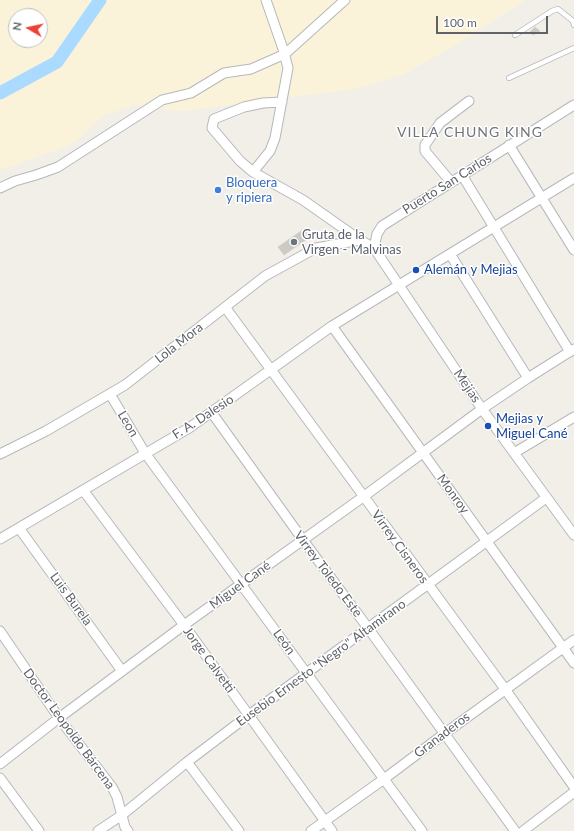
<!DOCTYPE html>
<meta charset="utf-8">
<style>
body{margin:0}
#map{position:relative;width:574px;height:831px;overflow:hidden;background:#f1efe8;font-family:Lato,sans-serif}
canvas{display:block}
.north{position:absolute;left:8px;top:8px;width:40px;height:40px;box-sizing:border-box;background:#fff;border:1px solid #bfc1c3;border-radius:50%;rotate:279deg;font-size:11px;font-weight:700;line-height:16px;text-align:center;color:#5f6368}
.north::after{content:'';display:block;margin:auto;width:14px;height:18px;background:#ea4335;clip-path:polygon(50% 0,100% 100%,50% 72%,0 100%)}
.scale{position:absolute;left:436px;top:16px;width:112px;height:18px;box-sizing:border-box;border:2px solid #5f6368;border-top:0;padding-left:5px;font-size:12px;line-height:14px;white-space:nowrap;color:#5f6368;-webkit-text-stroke:3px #fff;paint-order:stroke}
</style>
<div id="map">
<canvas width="574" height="831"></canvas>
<div class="north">N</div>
<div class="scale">100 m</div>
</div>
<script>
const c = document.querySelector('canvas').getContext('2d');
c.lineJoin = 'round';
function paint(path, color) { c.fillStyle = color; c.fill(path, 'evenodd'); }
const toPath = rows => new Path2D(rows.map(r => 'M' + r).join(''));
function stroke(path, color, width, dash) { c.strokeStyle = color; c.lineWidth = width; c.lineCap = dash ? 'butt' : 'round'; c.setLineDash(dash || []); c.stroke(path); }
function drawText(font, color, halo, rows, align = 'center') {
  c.font = font + ' Lato,sans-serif'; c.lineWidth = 3; c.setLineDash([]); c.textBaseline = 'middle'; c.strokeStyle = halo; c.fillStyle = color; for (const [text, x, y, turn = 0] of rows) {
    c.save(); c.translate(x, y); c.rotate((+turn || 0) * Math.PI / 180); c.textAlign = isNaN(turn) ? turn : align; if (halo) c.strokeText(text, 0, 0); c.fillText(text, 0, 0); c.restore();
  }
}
const sand = toPath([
 [0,0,526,0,454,46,402,75,355,89,182,111,133,105,103,116,71,145,0,170],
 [16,16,40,16,40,40,16,40]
]);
const river = toPath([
 [0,93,57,62,100,0]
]);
const building = toPath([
 [535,27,540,31,533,35,530,32,535,27],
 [304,229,310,237,284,255,278,247,304,229]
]);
const lane = toPath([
 [515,35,552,11,558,9,573,21,574,25],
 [509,78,574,48]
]);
const street = toPath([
 [282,102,263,103,244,107,214,119,212,128,240,161,253,172,303,200,360,240,374,248,482,409,574,535],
 [509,145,574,250],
 [253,172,270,151,275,138,288,68,283,49,266,0],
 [462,175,570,352],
 [451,182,425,151,425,145,440,123,469,101],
 [0,188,15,181,36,175,58,167,162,100,191,93,224,73,251,69,285,54,345,0],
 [374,248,377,234,382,226,574,105],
 [450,254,528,378],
 [225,307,505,689,574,787],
 [332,326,574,663],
 [110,394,145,453,422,831],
 [212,413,303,540,368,628,515,831],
 [514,453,574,417],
 [0,454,46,431,125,385,265,276,316,248,360,240],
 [83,490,184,625,332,831],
 [19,528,122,671],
 [0,539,189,428,332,326,574,178],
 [0,631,59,718,112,787,117,797,125,827,128,831],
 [187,762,239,831],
 [0,764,59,718,184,625,363,497,482,409,528,378,574,349],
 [0,778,39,831],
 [98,831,122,815,187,762,249,715,546,498],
 [311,831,384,779,444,734,574,640],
 [523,831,574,792]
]);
const markers = [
 [218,190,4,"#3f7fe0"],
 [294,242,4,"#6b7280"],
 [416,270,4,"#1a4fb4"],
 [488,426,4,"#1a4fb4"]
];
const shopNames = [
 ["Bloquera",226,183],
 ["y ripiera",226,198]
];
const streetNames = [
 ["Puerto San Carlos",447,184,-32],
 ["Lola Mora",179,343,-38],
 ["Mejías",467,386,56],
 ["F. A. Dalesio",203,417,-33],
 ["Leon",128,424,59],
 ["Monroy",453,494,54],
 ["Virrey Cisneros",400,547,54],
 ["Virrey Toledo Este",328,574,53],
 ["Miguel Cané",240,585,-36],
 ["Luis Burela",71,599,54],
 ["León",284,642,54],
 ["Jorge Calvetti",209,660,54],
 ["Eusebio Ernesto \"Negro\" Altamirano",321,663,-36],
 ["Doctor Leopoldo Bárcena",69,729,54],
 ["Granaderos",442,735,-37]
];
const worshipNames = [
 ["Gruta de la",302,235],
 ["Virgen - Malvinas",302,250]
];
const transitNames = [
 ["Alemán y Mejias",424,270],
 ["Mejias y",496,419],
 ["Miguel Cané",496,434]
];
const neighbourhoodNames = [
 ["VILLA CHUNG KING",470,132]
];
paint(sand, '#fbf3d9');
stroke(river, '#aadaff', 13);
paint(building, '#cccac5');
stroke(building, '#d6d1c6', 1);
stroke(lane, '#b5b8bc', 6);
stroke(street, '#b5b8bc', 11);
stroke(lane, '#fff', 4.5);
stroke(street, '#fff', 9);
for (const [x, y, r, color] of markers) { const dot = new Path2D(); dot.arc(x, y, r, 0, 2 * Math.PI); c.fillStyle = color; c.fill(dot); stroke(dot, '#fff', 1.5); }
drawText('13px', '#366cbe', '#fff', shopNames, 'left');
drawText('13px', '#5f6368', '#fff', streetNames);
drawText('13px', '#5b616d', '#fff', worshipNames, 'left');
drawText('13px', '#164399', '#fff', transitNames, 'left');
c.letterSpacing = '1px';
drawText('14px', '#70757a', '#fff', neighbourhoodNames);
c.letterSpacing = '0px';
</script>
